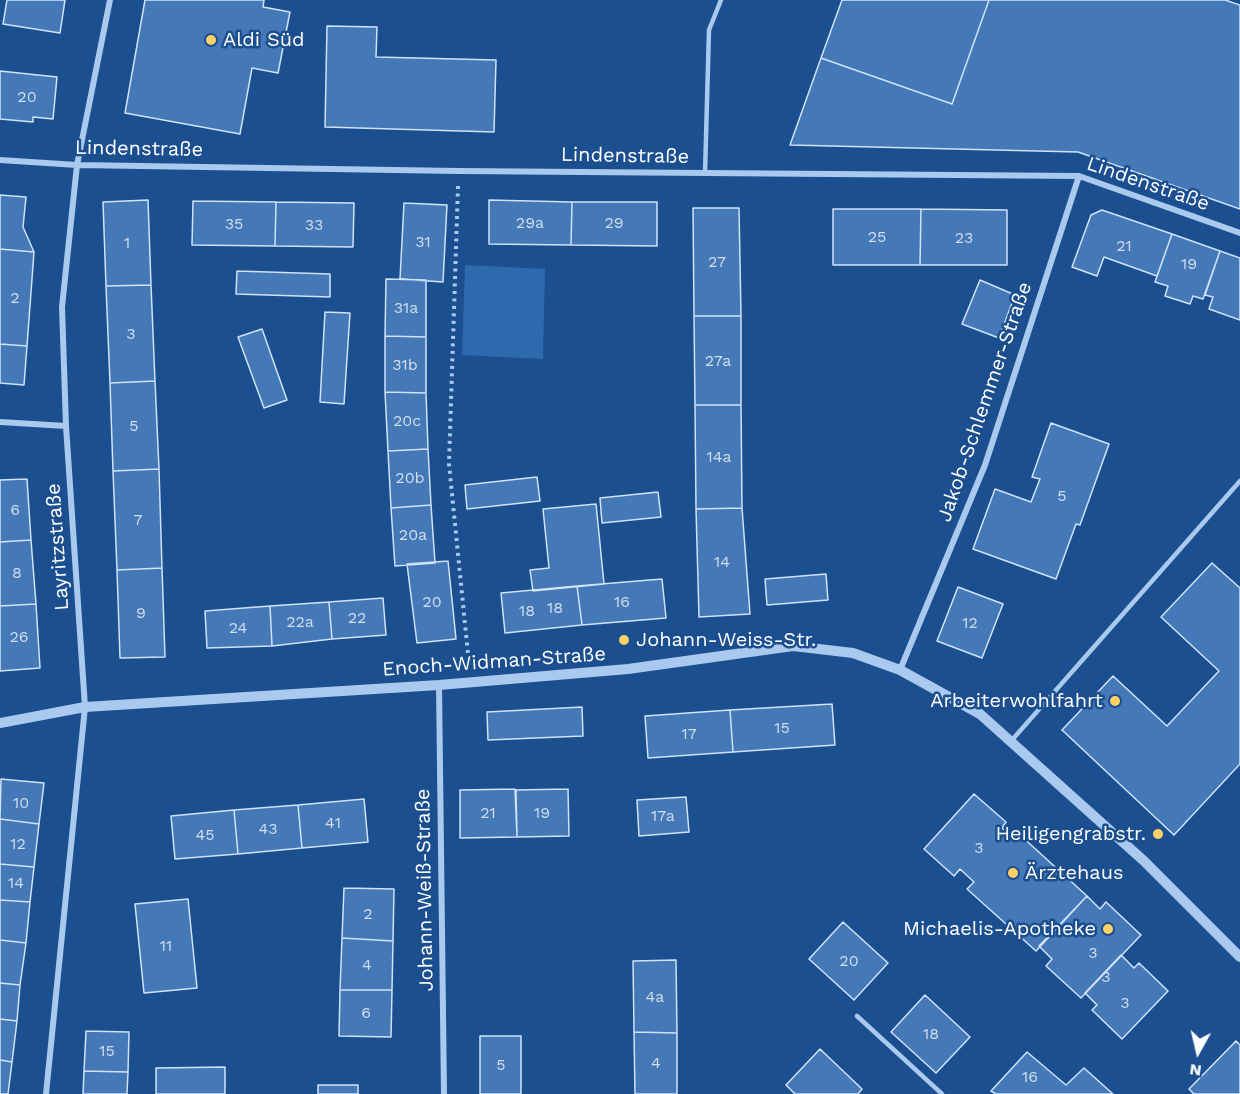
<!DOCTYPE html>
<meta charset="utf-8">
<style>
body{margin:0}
#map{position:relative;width:1240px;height:1094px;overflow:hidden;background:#1b4f8f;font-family:"Work Sans",sans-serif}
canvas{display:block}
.north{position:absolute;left:1168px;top:1022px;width:60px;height:60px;-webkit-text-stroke:4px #1b4f8f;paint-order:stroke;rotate:188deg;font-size:16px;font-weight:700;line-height:24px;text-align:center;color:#fff}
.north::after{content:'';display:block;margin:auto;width:21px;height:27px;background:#fff;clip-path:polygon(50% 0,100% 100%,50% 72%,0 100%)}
</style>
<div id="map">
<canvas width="1240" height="1094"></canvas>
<div class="north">N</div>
</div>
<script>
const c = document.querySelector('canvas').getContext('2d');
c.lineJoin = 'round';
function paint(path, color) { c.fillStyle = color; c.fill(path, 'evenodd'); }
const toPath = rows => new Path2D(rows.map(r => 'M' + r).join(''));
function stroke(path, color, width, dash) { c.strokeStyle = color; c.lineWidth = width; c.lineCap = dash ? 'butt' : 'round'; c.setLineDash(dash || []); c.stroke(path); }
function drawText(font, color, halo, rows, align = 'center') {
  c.font = font + ' "Work Sans",sans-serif'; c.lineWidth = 5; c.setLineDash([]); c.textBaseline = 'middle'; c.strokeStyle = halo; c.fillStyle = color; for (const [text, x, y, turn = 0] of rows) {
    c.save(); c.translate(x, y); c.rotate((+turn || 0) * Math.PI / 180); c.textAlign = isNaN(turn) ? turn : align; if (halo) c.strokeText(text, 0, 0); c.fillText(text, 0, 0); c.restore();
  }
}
const green = toPath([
 [465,265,545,269,543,359,462,355]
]);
const building = toPath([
 [7,0,65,0,60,33,3,24,7,0],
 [145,0,264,0,263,7,290,12,278,73,252,68,240,134,125,113,145,0],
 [842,0,989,0,952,104,821,58,842,0],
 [989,0,1225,0,1240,5,1240,209,1078,152,790,145,821,58,952,104,989,0],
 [327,26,377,27,376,57,496,60,494,132,325,127,327,26],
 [0,71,57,77,53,119,33,117,33,122,0,119,0,71],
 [0,195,26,197,23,227,34,252,0,249,0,195],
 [148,200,151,285,106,286,103,202,148,200],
 [489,200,572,202,571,245,489,244,489,200],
 [193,201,276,202,275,246,192,245,193,201],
 [276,202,354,203,353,247,275,246,276,202],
 [572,202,657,202,657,246,571,245,572,202],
 [404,203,447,205,443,282,400,279,404,203],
 [693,208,739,208,741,316,694,316,693,208],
 [833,209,921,209,920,265,833,265,833,209],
 [921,209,1007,210,1007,265,920,265,921,209],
 [1102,210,1172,234,1157,276,1104,257,1097,276,1072,267,1091,215,1102,210],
 [1172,234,1220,251,1203,299,1193,296,1190,304,1165,296,1168,286,1155,282,1172,234],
 [0,249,34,252,27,346,0,344,0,249],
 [1220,251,1240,258,1240,320,1209,309,1213,297,1205,295,1220,251],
 [237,271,330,274,330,297,236,294,237,271],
 [386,279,426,280,426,337,385,336,386,279],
 [980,280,1015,295,999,338,962,324,980,280],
 [151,285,155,381,110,383,106,286,151,285],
 [325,312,350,313,344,404,320,402,325,312],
 [694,316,741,316,741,405,695,405,694,316],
 [262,329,287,400,264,408,238,337,262,329],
 [385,336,426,337,426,393,385,392,385,336],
 [0,344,27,346,24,385,0,383,0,344],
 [155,381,159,469,113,471,110,383,155,381],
 [385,392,426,393,428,449,388,451,385,392],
 [695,405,741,405,742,508,696,509,695,405],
 [1051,423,1109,444,1080,525,1076,524,1056,579,973,549,995,489,1031,502,1040,479,1032,477,1051,423],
 [428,449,431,505,391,508,388,451,428,449],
 [159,469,162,568,117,570,113,471,159,469],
 [537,477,540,501,467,509,465,485,537,477],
 [27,479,31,540,0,542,0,480,27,479],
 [658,492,661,517,602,523,600,498,658,492],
 [596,504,604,584,533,591,530,570,549,568,543,509,596,504],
 [431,505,435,563,395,566,391,508,431,505],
 [742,508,750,614,699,617,696,509,742,508],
 [31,540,36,604,0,606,0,542,31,540],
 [448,561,456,639,417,643,407,564,448,561],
 [1212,563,1240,588,1240,764,1174,835,1062,730,1113,676,1167,726,1219,671,1161,617,1212,563],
 [162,568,165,657,120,658,117,570,162,568],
 [826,574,828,600,767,605,765,579,826,574],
 [662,579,666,618,582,625,577,586,662,579],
 [577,586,582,625,505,633,501,593,577,586],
 [958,587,1003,604,982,658,937,641,958,587],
 [383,598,386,635,332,639,329,602,383,598],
 [329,602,332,639,272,646,270,606,329,602],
 [36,604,40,668,0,671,0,606,36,604],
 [270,606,272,646,207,648,205,611,270,606],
 [832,704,835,745,733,752,730,710,832,704],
 [582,707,583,736,488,740,487,712,582,707],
 [730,710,733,752,648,758,645,716,730,710],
 [1,779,44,783,39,824,0,819,1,779],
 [515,789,517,837,460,838,460,790,515,789],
 [568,789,569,836,517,837,516,790,568,789],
 [974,794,1006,822,1002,828,1014,839,1019,834,1087,896,1036,951,967,889,974,882,960,869,954,876,924,849,974,794],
 [686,797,689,832,639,836,637,800,686,797],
 [364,799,368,842,302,848,298,805,364,799],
 [298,805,302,848,238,854,234,810,298,805],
 [234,810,238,854,175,859,171,816,234,810],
 [0,819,39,824,34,867,0,864,0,819],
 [0,864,34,867,30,902,0,900,0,864],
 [344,888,394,889,393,941,342,938,344,888],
 [1087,896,1100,909,1106,902,1141,935,1081,998,1046,966,1052,959,1039,946,1087,896],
 [188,899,197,988,144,993,135,904,188,899],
 [0,900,30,902,26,943,0,940,0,900],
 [843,922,888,963,854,1000,809,959,843,922],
 [342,938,393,941,392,990,340,990,342,938],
 [0,940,26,943,20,985,0,983,0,940],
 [1121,955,1134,968,1139,963,1168,991,1122,1039,1092,1010,1097,1005,1085,993,1121,955],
 [676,960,677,1033,634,1032,633,961,676,960],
 [0,983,20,985,17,1021,0,1019,0,983],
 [340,990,392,990,391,1037,339,1036,340,990],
 [925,995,970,1037,936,1073,891,1032,925,995],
 [0,1019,17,1021,12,1062,0,1060,0,1019],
 [86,1031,129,1032,128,1072,84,1071,86,1031],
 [634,1032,677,1033,677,1094,635,1094,634,1032],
 [480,1036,521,1036,521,1094,480,1094,480,1036],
 [1236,1041,1240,1045,1240,1094,1194,1094,1189,1089,1236,1041],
 [820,1049,862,1089,858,1094,795,1094,786,1085,820,1049],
 [1027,1052,1066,1085,1084,1068,1113,1094,996,1094,991,1091,1027,1052],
 [0,1060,12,1062,8,1094,0,1094,0,1060],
 [225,1067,225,1094,156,1094,156,1068,225,1067],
 [84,1071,128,1072,127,1094,83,1094,84,1071],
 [318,1085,358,1085,358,1094,318,1094,318,1085]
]);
const path = toPath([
 [458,186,449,464,469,664]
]);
const service = toPath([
 [705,173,709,30,721,0],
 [1012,740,1240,481],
 [857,1016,942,1094]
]);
const minor = toPath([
 [0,160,77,165,458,171,1079,176,1240,233],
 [0,422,66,426],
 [900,670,985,465,1079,176],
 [439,685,444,1094],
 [46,1094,85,707,66,426,62,307,77,165,110,0]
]);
const tertiary = toPath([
 [0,723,85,707,439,685,628,669,793,646,853,653,900,670,980,714,1144,861,1240,957]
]);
const markers = [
 [211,40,6,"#ffd166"],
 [624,640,6,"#ffd166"],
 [1115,701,6,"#ffd166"],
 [1158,834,6,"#ffd166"],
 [1013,873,6,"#ffd166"],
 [1108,929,6,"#ffd166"]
];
const numberNames = [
 ["20",27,97],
 ["29a",530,223],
 ["29",614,223],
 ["35",234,224],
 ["33",314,225],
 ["25",877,237],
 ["23",964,238],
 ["31",423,242],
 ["1",127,243],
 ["21",1124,246],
 ["27",717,262],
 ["19",1189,264],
 ["2",15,298],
 ["31a",406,308],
 ["3",131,334],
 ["27a",718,361],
 ["31b",405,365],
 ["20c",407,421],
 ["5",134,426],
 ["14a",719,457],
 ["20b",410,478],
 ["5",1062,496],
 ["6",15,510],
 ["7",138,520],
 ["20a",413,535],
 ["14",722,562],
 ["8",17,573],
 ["20",432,602],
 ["16",622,602],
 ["18",555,608],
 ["18",527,611],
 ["9",141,613],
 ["22",357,618],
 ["22a",300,622],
 ["12",970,623],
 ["24",238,628],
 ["26",19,637],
 ["15",782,728],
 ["17",689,734],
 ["10",21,803],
 ["21",488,813],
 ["19",542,813],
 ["17a",663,816],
 ["41",333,823],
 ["43",268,829],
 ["45",205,835],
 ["12",18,844],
 ["3",979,848],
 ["14",16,883],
 ["2",368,914],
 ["11",166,946],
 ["3",1093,953],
 ["20",849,961],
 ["4",367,965],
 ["3",1106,977],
 ["4a",655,997],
 ["3",1125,1003],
 ["6",366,1013],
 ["18",931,1034],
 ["15",107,1051],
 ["4",656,1063],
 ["5",501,1065],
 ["16",1030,1077]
];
const poiNames = [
 ["Aldi Süd",223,40],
 ["Johann-Weiss-Str.",636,640],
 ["Arbeiterwohlfahrt",1103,701,"right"],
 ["Heiligengrabstr.",1146,834,"right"],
 ["Ärztehaus",1025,873],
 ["Michaelis-Apotheke",1096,929,"right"]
];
const streetNames = [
 ["Lindenstraße",139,149,1],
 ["Lindenstraße",625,156,1],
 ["Lindenstraße",1148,184,19],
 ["Jakob-Schlemmer-Straße",985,402,-71],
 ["Layritzstraße",58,547,-94],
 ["Enoch-Widman-Straße",494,662,-4],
 ["Johann-Weiß-Straße",425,890,-91]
];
paint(green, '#2e69ad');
paint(building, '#4478b7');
stroke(building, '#cfe3fa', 1.5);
stroke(path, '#a9c9ee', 4, [3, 4.5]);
stroke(service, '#a9c9ee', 4.5);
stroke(minor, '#a9c9ee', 6);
stroke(tertiary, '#a9c9ee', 10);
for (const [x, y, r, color] of markers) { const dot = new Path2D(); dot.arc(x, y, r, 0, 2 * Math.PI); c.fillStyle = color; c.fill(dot); stroke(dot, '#1b4f8f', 2); }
drawText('16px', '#d0dded', null, numberNames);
drawText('20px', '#fff', '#1b4f8f', poiNames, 'left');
drawText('20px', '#fff', '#1b4f8f', streetNames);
</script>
